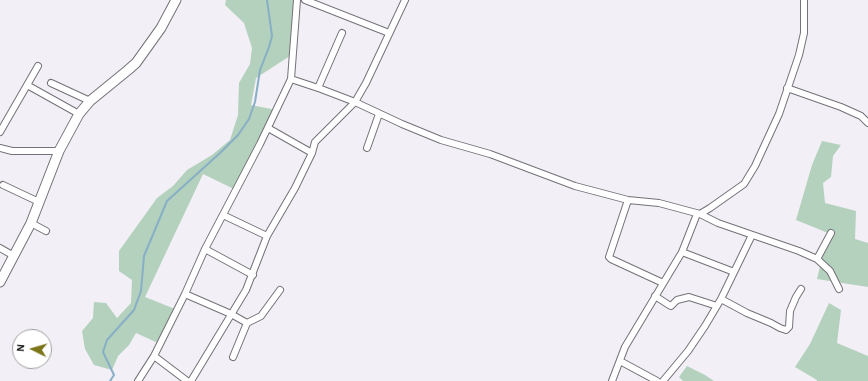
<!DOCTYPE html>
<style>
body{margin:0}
#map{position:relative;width:868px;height:381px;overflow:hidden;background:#f2eff6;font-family:"Alegreya Sans",sans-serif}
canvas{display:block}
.north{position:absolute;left:12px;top:329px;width:40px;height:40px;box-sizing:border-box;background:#fff;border:1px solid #9f9fa0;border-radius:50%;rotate:275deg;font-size:11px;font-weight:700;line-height:16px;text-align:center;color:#100f11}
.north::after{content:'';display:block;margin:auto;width:14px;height:18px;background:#7c7519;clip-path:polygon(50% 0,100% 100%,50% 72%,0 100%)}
</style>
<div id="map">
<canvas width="868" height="381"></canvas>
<div class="north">N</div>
</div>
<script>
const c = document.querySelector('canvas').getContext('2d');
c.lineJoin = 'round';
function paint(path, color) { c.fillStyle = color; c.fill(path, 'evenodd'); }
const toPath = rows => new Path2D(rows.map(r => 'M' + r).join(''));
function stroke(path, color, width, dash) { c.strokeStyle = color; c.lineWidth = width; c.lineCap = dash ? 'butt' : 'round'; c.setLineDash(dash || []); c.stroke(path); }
const green = toPath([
 [226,0,295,0,293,54,256,78,251,105,276,110,236,190,203,174,145,297,175,309,158,343,136,333,129,345,118,356,112,370,94,365,85,349,82,331,93,318,94,302,106,303,117,318,131,303,132,280,119,271,119,251,157,198,173,186,187,170,212,155,230,140,238,115,239,83,250,64,252,48,244,23,225,5],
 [822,141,841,145,833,156,831,177,823,183,825,203,856,211,855,239,868,243,868,287,817,279,828,233,796,220,812,165],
 [829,303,841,310,837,343,868,356,868,381,817,381,817,380,795,367,810,344],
 [687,366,705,375,714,381,683,381,679,377]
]);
const stream = toPath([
 [110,381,114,375,103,352,107,340,134,310,141,291,144,256,167,201,220,153,238,135,249,119,255,102,260,70,269,47,272,36,267,0]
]);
const street = toPath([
 [305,0,389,33],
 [291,79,321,89,355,102,402,124,441,140,490,154,575,186,628,200,659,203,700,214,710,208,744,184,755,166,779,114,799,55,804,33,804,0],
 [51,83,90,101],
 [27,85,79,114],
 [318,88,342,33],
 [787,88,841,107,861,116,868,123],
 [268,128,312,153],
 [0,132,38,66],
 [0,148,12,151,59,151],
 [367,148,379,114],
 [3,185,39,202],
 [628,200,609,257,611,259,663,283],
 [700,214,718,223,799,251,817,259,830,271,839,289],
 [223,215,267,236],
 [31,223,46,231],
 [0,248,14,256],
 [205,249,253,275],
 [682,252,734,272],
 [817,259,831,233],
 [185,294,231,314,247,323,261,316,280,290],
 [655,296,669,305,671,306,677,300,689,297,717,306],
 [721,299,747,313,771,323,780,328,786,330,789,327,790,311,796,297,801,289],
 [233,357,247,323],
 [620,361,657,381],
 [138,381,154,356],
 [187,381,154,356,185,294,205,249,260,144,291,79,297,0],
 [191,381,246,290,267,236,295,188,312,153,315,142,355,102,366,83,405,0],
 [612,381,625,347,682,252,697,214],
 [663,381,688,351,705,326,721,299,752,235]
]);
const secondary = toPath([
 [0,282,31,223,59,151,79,114,90,101,128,70,136,63,161,28,176,0]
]);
paint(green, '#b3d1bc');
stroke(stream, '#87afc6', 2);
stroke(street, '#747178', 8);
stroke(secondary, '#747178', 11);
stroke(street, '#fff', 6);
stroke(secondary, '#fff', 9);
</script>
